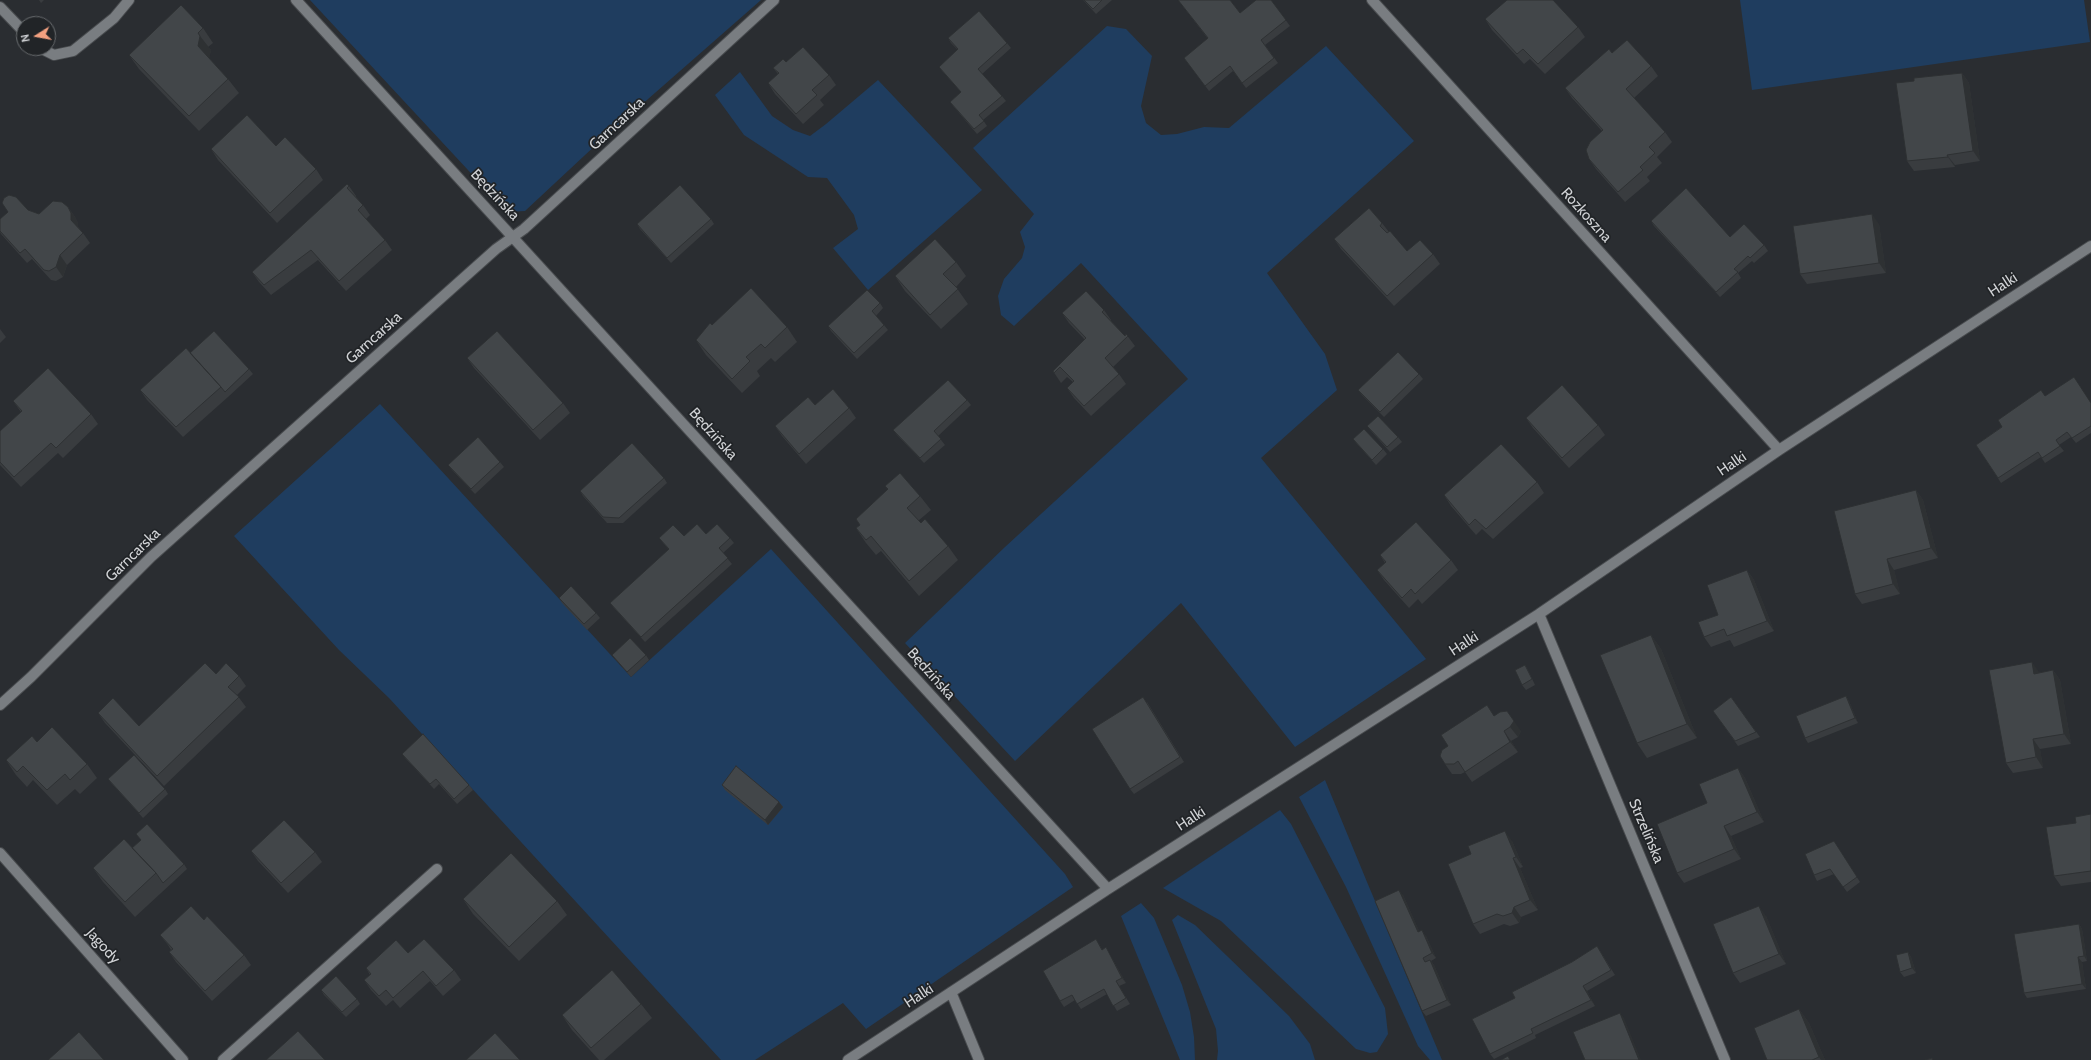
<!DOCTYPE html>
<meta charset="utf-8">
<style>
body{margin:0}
#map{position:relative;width:2091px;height:1060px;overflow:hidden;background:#2a2d31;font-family:Cabin,sans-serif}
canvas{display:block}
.north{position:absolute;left:16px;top:16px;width:40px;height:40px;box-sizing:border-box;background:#212427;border:1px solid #676a6d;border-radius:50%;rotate:259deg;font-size:11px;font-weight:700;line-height:16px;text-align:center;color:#d1d3d6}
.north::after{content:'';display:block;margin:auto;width:14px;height:18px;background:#f2a080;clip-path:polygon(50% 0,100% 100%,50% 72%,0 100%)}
</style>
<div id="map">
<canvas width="2091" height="1060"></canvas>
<div class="north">N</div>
</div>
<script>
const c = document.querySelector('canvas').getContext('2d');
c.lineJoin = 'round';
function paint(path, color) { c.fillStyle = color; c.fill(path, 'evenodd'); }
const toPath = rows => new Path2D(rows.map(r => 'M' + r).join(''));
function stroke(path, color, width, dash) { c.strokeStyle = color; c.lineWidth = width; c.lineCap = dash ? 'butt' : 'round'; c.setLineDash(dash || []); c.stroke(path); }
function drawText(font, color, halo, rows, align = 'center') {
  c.font = font + ' Cabin,sans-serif'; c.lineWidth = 3.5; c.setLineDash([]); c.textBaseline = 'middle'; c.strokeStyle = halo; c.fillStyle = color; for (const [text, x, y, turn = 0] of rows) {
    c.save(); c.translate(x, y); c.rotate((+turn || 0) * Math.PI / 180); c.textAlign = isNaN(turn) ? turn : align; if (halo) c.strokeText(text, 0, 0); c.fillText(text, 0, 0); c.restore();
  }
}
const green = toPath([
 [310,0,761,0,599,142,525,211,507,212],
 [1740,0,2084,0,2090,42,1752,90],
 [1107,26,1126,29,1152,56,1141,106,1146,123,1161,135,1177,134,1204,127,1229,128,1326,46,1414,141,1267,273,1325,354,1337,390,1261,458,1426,659,1295,747,1181,603,1015,761,905,643,1005,547,1188,379,1081,263,1014,326,1001,315,998,296,1004,279,1022,258,1025,247,1020,232,1034,214,973,148],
 [740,72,772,116,793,130,810,136,826,124,878,80,982,190,868,290,833,248,858,229,854,215,827,178,808,177,744,135,715,95],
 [380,404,631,677,771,549,1065,874,1073,887,866,1029,843,1003,755,1060,721,1060,389,698,339,650,234,536],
 [1325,780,1367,882,1442,1060,1430,1060,1418,1046,1346,887,1299,797],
 [1280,810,1291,824,1385,1008,1388,1034,1377,1052,1370,1053,1356,1049,1221,921,1163,888],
 [1141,903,1154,918,1182,985,1190,1012,1194,1037,1195,1060,1180,1060,1121,916],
 [1178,915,1195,925,1289,1016,1310,1044,1315,1060,1217,1060,1218,1051,1216,1029,1172,920]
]);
const service = toPath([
 [0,7,24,32],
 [40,48,54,55,73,51,114,18,129,0],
 [223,1060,437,869]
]);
const minor = toPath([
 [296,0,1108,889],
 [1372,0,1779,450],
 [1539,614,1725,1060],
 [0,705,31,677,151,557,496,249,524,229,774,0],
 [0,853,183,1060],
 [951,992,979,1060],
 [848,1060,1108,889,1539,614,1779,450,2091,246]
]);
const wall = toPath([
 [39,0,44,0,41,3],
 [1083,0,1112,0,1096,14],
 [1178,0,1230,0,1240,13,1271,0,1290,26,1265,45,1278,63,1246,88,1233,71,1209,91,1184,58,1208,39],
 [1485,19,1578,27,1585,37,1545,74,1530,59,1524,64,1492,30],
 [203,28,213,43,208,47,211,50,209,58,228,79,239,93,199,131,139,69,129,55],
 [948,38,1007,43,1011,48,982,74,1002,96,1006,101,983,120,987,126,977,134,954,107,950,102,961,92,943,72,939,67,958,50,951,43],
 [1612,53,1651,66,1658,76,1634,98,1665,132,1672,142,1657,157,1662,163,1647,177,1650,181,1625,202,1596,169,1589,159,1602,131,1572,98,1565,88],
 [786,62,829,75,836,85,820,100,824,105,803,124,775,94,768,83,778,74,773,68],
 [1962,73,1969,83,1980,161,1955,165,1955,167,1914,171,1907,161],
 [276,146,316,169,323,180,277,223,218,160,211,149],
 [349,186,356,196,356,197,363,205,370,215,366,219,385,240,392,250,346,291,318,260,271,295,259,282,252,272],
 [68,207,75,217,78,223,78,227,83,233,90,243,67,265,63,277,56,281,51,280,32,259,27,263,1,234,0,232,0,219,8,212,28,210,39,214],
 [711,219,714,224,671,263,640,229,637,224],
 [1651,221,1730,237,1764,245,1768,251,1754,263,1752,261,1738,273,1741,278,1720,297,1654,226],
 [1382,223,1389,232,1407,251,1433,254,1440,264,1394,306,1341,249,1334,239],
 [1879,224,1886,273,1807,284,1800,274],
 [956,262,966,276,956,287,968,304,941,329,905,291,895,276],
 [880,303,883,308,876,316,884,325,888,330,857,359,831,331,828,326],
 [1104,310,1111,320,1111,321,1125,336,1126,334,1135,346,1113,367,1119,374,1126,384,1091,416,1074,398,1067,388,1073,382,1067,377,1061,383,1053,371,1085,340,1069,323,1062,313],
 [712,325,787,327,797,342,775,362,771,358,757,371,760,376,742,393,706,355,696,340],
 [0,329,6,337,0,343],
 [190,353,249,369,253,374,228,397,183,437,147,400,140,390],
 [467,358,563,403,570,413,540,440,474,368],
 [1419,374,1423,379,1384,417,1362,395,1358,390],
 [2045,396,2091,403,2091,433,2076,443,2071,437,2059,445,2064,451,2045,463,2041,457,2001,483,1976,445],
 [967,400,971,405,938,436,945,445,924,463,897,435,893,430],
 [13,401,91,414,98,424,63,458,58,453,21,487,0,465,0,431,21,412],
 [815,405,849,408,856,418,806,464,782,436,775,426],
 [1526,418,1598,425,1605,435,1569,468,1533,428],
 [1367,426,1398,437,1402,442,1390,452,1371,431],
 [1353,439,1383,449,1387,454,1376,465,1357,444],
 [500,462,504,467,475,494,452,470,448,465],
 [664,478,667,483,623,523,607,523,583,496,580,491],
 [1537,482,1544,493,1493,539,1482,529,1476,535,1451,506,1444,495],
 [885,486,920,496,931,510,918,521,948,546,958,560,919,596,881,551,876,555,866,543,856,528,860,525,856,519,888,490],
 [1916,490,1923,500,1938,558,1894,570,1900,594,1862,604,1855,594],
 [706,534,730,538,734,543,723,553,732,564,645,642,614,608,610,603,669,550,659,538],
 [1380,555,1451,560,1458,570,1422,604,1418,599,1409,608,1384,580,1377,570,1385,563],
 [1747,570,1754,580,1774,631,1734,647,1730,640,1711,647,1704,637],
 [559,598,596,613,600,618,587,630,562,603],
 [1651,635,1661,649,1697,738,1647,758,1637,743],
 [612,655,646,655,649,660,631,677,616,660],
 [1525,665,1528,670,1535,685,1526,690,1522,685],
 [2053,670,2060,680,2071,744,2040,749,2043,768,2013,773,2006,763,2039,673],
 [216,674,239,676,246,686,237,695,246,707,164,786,105,723,98,713,139,726],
 [1846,696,1849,701,1858,723,1808,743,1805,738],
 [1731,697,1760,737,1738,746,1713,711],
 [1147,702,1184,762,1134,794,1130,789],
 [1495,716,1521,731,1518,737,1511,741,1518,752,1472,782,1465,772,1461,774,1452,774,1445,764],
 [37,742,87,764,97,778,80,794,75,789,57,805,33,780,27,787,16,775,6,760],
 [402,754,469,785,473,790,457,804,439,784,434,789,406,759],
 [1738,768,1745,778,1764,822,1731,836,1741,859,1684,883,1677,873,1707,803],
 [108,779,165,789,168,794,143,818,112,784],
 [722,785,779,802,783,807,768,825,725,790],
 [2091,814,2091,882,2061,886,2054,876,2076,823],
 [136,834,184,864,187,869,135,917,103,882,93,868,132,848,141,840],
 [1512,841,1523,867,1520,868,1538,910,1521,917,1519,923,1510,926,1504,924,1480,934,1473,924],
 [1837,846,1860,882,1847,892,1834,874,1817,881,1814,875],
 [251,851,315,852,322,862,288,893,258,861],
 [1403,895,1419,931,1426,936,1436,958,1431,961,1434,965,1451,1005,1426,1016,1422,1011],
 [463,899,557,901,567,915,519,961,473,914],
 [1766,916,1786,964,1740,983,1733,973],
 [204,920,244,955,251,965,212,1001,176,962,169,952,171,950,168,945,160,935],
 [2079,924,2082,929,2087,961,2082,962,2086,989,2027,998,2024,993],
 [1099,944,1102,950,1109,953,1126,983,1119,986,1130,1004,1117,1011,1107,994,1081,1009,1075,1000,1064,1007,1060,1001],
 [1597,946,1615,975,1587,991,1595,1006,1535,1035,1536,1038,1494,1059,1490,1054,1515,998],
 [1908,952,1911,957,1916,973,1904,977,1900,972],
 [408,953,454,970,461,980,443,996,430,981,400,1008,393,1000,386,1006,371,990,364,980,370,975,366,968],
 [321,990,357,999,360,1004,346,1017,324,995],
 [641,1004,652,1018,604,1060,599,1060,572,1030,562,1015],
 [1799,1009,1809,1023,1825,1060,1767,1060]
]);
const shadedWall = toPath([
 [200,36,211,50,209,61,198,46],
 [1962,73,1969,83,1980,161,1973,151],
 [1947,155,1955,165,1955,167,1948,157],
 [68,207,75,217,78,223,78,230,71,220],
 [1872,214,1879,224,1886,273,1879,263],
 [60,255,67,265,63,277,56,267],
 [1916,490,1923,500,1938,558,1931,548],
 [1887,559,1894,570,1900,594,1893,584],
 [1747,570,1754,580,1774,631,1767,621],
 [1651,635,1661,649,1697,738,1687,724],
 [2032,662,2039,672,2041,684,2034,674],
 [2053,670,2060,680,2071,744,2064,734],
 [1846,696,1849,701,1858,723,1855,718],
 [1507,711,1521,731,1518,737,1510,727],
 [1504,731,1511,741,1518,752,1510,742],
 [2033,739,2040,749,2043,768,2036,757],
 [1738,768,1745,778,1764,822,1757,812],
 [779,802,783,807,768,825,765,820],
 [1724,826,1731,836,1741,859,1734,849],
 [1505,831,1512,841,1523,867,1516,857],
 [1513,858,1520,868,1538,910,1530,900],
 [1399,890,1403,895,1422,937,1418,932],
 [1759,906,1766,916,1786,964,1779,954],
 [1514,907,1521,917,1519,923,1512,913],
 [2079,924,2082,929,2087,961,2084,956],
 [1422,930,1426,936,1436,958,1432,953],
 [1106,947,1109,953,1126,983,1122,978],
 [1908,952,1911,957,1916,973,1912,968],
 [2078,957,2082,962,2086,989,2082,984],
 [1430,960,1434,965,1451,1005,1447,1000],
 [1583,986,1587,991,1595,1006,1591,1000],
 [1799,1009,1809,1023,1825,1060,1821,1060,1819,1057],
 [1620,1013,1624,1018,1641,1060,1639,1060]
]);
const building = toPath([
 [1084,0,1102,0,1093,9,1084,0],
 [1178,0,1230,0,1240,13,1256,0,1271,0,1286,20,1261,40,1274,58,1242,83,1230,66,1205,86,1184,58,1208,38,1178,0],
 [1507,0,1553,0,1578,27,1538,64,1523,49,1517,54,1485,19,1507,0],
 [181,5,203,28,198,33,200,36,198,46,228,79,189,116,129,55,181,5],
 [979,11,1007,43,978,69,1002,96,979,115,984,121,974,129,950,102,961,92,939,67,958,49,948,38,979,11],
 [1627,40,1651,66,1626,89,1665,132,1649,147,1655,153,1640,167,1643,170,1618,192,1589,159,1586,150,1590,142,1603,130,1565,88,1609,49,1612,53,1627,40],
 [803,47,829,75,812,90,817,95,796,114,768,83,779,73,773,68,783,59,786,62,803,47],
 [1962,73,1973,151,1947,155,1948,157,1907,161,1896,83,1914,81,1914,78,1962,73],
 [247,115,276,146,285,137,316,169,270,213,211,149,247,115],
 [347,184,349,186,347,188,363,205,358,210,385,240,339,281,311,250,264,285,252,272,347,184],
 [680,185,711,219,667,258,637,224,680,185],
 [1686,188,1730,237,1744,224,1764,245,1750,258,1748,256,1734,269,1738,272,1716,292,1651,221,1686,188],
 [9,195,16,197,28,210,39,214,53,201,62,202,68,207,71,213,71,220,83,233,60,255,56,267,49,271,44,270,25,249,20,253,0,231,0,219,8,212,2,203,4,198,9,195],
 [1369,208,1382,223,1380,226,1387,233,1390,231,1407,251,1420,240,1433,254,1387,296,1334,239,1369,208],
 [1872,214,1879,263,1800,274,1793,226,1872,214],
 [935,239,956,262,943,274,958,289,930,315,895,276,935,239],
 [751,288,787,327,765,348,761,344,746,357,750,361,732,379,696,340,710,323,712,325,751,288],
 [867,290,880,303,872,311,884,325,854,353,828,326,867,290],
 [1086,291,1104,310,1102,312,1125,336,1126,334,1128,336,1105,358,1119,374,1084,406,1067,388,1074,381,1060,367,1054,373,1053,371,1086,338,1062,313,1086,291],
 [214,331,249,369,225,392,221,387,190,353,214,331],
 [497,331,563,403,533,430,467,358,497,331],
 [186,348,221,387,176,427,140,390,186,348],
 [1398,352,1419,374,1380,412,1358,390,1398,352],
 [48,368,91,414,56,448,51,443,14,477,0,462,0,431,22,411,13,401,48,368],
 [2074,377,2091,403,2091,426,2072,438,2067,432,2056,440,2060,446,2042,458,2038,452,1998,478,1976,445,2002,427,1998,420,2041,390,2045,396,2074,377],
 [948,380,967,400,934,431,941,439,920,458,893,430,948,380],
 [1562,385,1598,425,1562,458,1526,418,1562,385],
 [833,389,849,408,799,454,775,426,808,397,815,405,833,389],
 [1378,416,1398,437,1387,447,1367,426,1378,416],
 [1364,429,1383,449,1372,460,1353,439,1364,429],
 [478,437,500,462,471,489,448,465,478,437],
 [632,443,664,478,619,518,603,517,580,491,632,443],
 [1501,444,1537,482,1486,529,1475,519,1469,525,1444,495,1501,444],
 [900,473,920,496,907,508,921,523,925,519,948,546,909,581,871,536,866,540,856,528,860,525,856,519,888,489,885,486,900,473],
 [1916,490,1931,548,1887,559,1893,584,1855,594,1834,511,1916,490],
 [1416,522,1451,560,1415,594,1411,589,1402,598,1377,570,1386,562,1380,555,1416,522],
 [697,524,706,534,717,524,730,538,719,548,728,558,641,637,610,603,669,549,659,538,673,525,684,536,697,524],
 [1747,570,1767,621,1727,636,1724,629,1704,637,1698,622,1718,615,1707,585,1747,570],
 [571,586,596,613,584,624,559,598,571,586],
 [1651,635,1687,724,1637,743,1600,655,1651,635],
 [630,638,646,655,627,672,612,655,630,638],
 [2032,662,2034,674,2053,670,2064,734,2033,739,2036,757,2006,763,1989,670,2032,662],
 [205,663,216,674,226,663,239,676,228,687,239,697,157,776,98,713,113,698,139,726,205,663],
 [1525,665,1532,679,1522,685,1515,670,1525,665],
 [1846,696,1855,718,1805,738,1796,716,1846,696],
 [1143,697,1180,757,1130,789,1092,729,1143,697],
 [1731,697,1756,732,1735,741,1713,711,1731,697],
 [1487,705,1494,716,1500,712,1507,711,1514,721,1510,727,1504,731,1510,742,1465,772,1458,761,1454,764,1445,764,1440,756,1442,750,1448,746,1441,735,1487,705],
 [52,727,87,764,70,780,65,774,47,790,23,766,17,772,6,760,32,736,37,742,52,727],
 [423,734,469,785,454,799,436,779,430,784,402,754,423,734],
 [134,755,165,789,139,813,108,779,134,755],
 [736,766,779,802,765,820,722,785,736,766],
 [1738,768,1757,812,1724,826,1734,849,1677,873,1657,824,1707,803,1699,784,1738,768],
 [2091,814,2091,871,2054,876,2046,827,2076,823,2075,817,2091,814],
 [284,820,315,852,281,883,251,851,284,820],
 [147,824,184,864,163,883,156,873,132,848,141,840,136,834,147,824],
 [1505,831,1516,857,1513,858,1530,900,1514,907,1512,913,1503,916,1497,914,1473,924,1448,864,1471,854,1468,846,1505,831],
 [124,839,156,873,125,902,93,868,124,839],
 [1834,841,1857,877,1843,887,1830,869,1814,875,1805,854,1834,841],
 [511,853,557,901,509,947,463,899,511,853],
 [1399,890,1418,932,1422,930,1432,953,1423,958,1425,962,1430,960,1447,1000,1422,1011,1375,901,1399,890],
 [191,906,204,920,207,916,244,955,205,991,169,952,173,949,160,935,191,906],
 [1759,906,1779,954,1733,973,1713,924,1759,906],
 [2079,924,2084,956,2078,957,2082,984,2024,993,2014,934,2079,924],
 [424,939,454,970,436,986,423,971,393,998,386,990,379,996,364,980,371,974,366,968,396,940,408,953,424,939],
 [1096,939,1102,950,1106,947,1122,978,1116,981,1126,998,1113,1006,1104,989,1077,1004,1072,995,1060,1001,1043,971,1096,939],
 [1597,946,1611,970,1583,986,1591,1000,1531,1029,1533,1033,1490,1054,1472,1019,1515,998,1512,992,1572,962,1597,946],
 [1908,952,1912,968,1900,972,1896,955,1908,952],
 [612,970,641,1004,591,1048,562,1015,612,970],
 [336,976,357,999,342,1012,321,990,336,976],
 [1799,1009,1819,1057,1812,1060,1767,1060,1754,1028,1799,1009],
 [1620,1013,1639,1060,1585,1060,1573,1032,1620,1013],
 [298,1031,325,1060,266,1060,298,1031],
 [79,1032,104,1060,48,1060,79,1032],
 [495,1033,520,1060,466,1060,495,1033],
 [1508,1056,1510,1060,1501,1060,1508,1056],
 [1932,1058,1933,1060,1925,1060,1932,1058]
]);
const streetNames = [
 ["Garncarska",617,124,-43],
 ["Będzińska",495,195,47],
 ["Rozkoszna",1586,215,48],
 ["Halki",2003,285,-33],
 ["Garncarska",374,338,-42],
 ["Będzińska",713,434,48],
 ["Halki",1732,464,-34],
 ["Garncarska",133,555,-44],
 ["Halki",1464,644,-33],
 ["Będzińska",931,674,48],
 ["Halki",1191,819,-33],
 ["Strzelińska",1646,831,67],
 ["Jagody",103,946,48],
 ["Halki",919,996,-33]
];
paint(green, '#1f3d5f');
stroke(service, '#484b4e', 12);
stroke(minor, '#484b4e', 12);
stroke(service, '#797d81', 10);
stroke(minor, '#797d81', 10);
paint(wall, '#393c3f');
paint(shadedWall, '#2e3133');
paint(building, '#424649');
stroke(building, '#2e3133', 1);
drawText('15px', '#d1d3d6', '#212427', streetNames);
</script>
